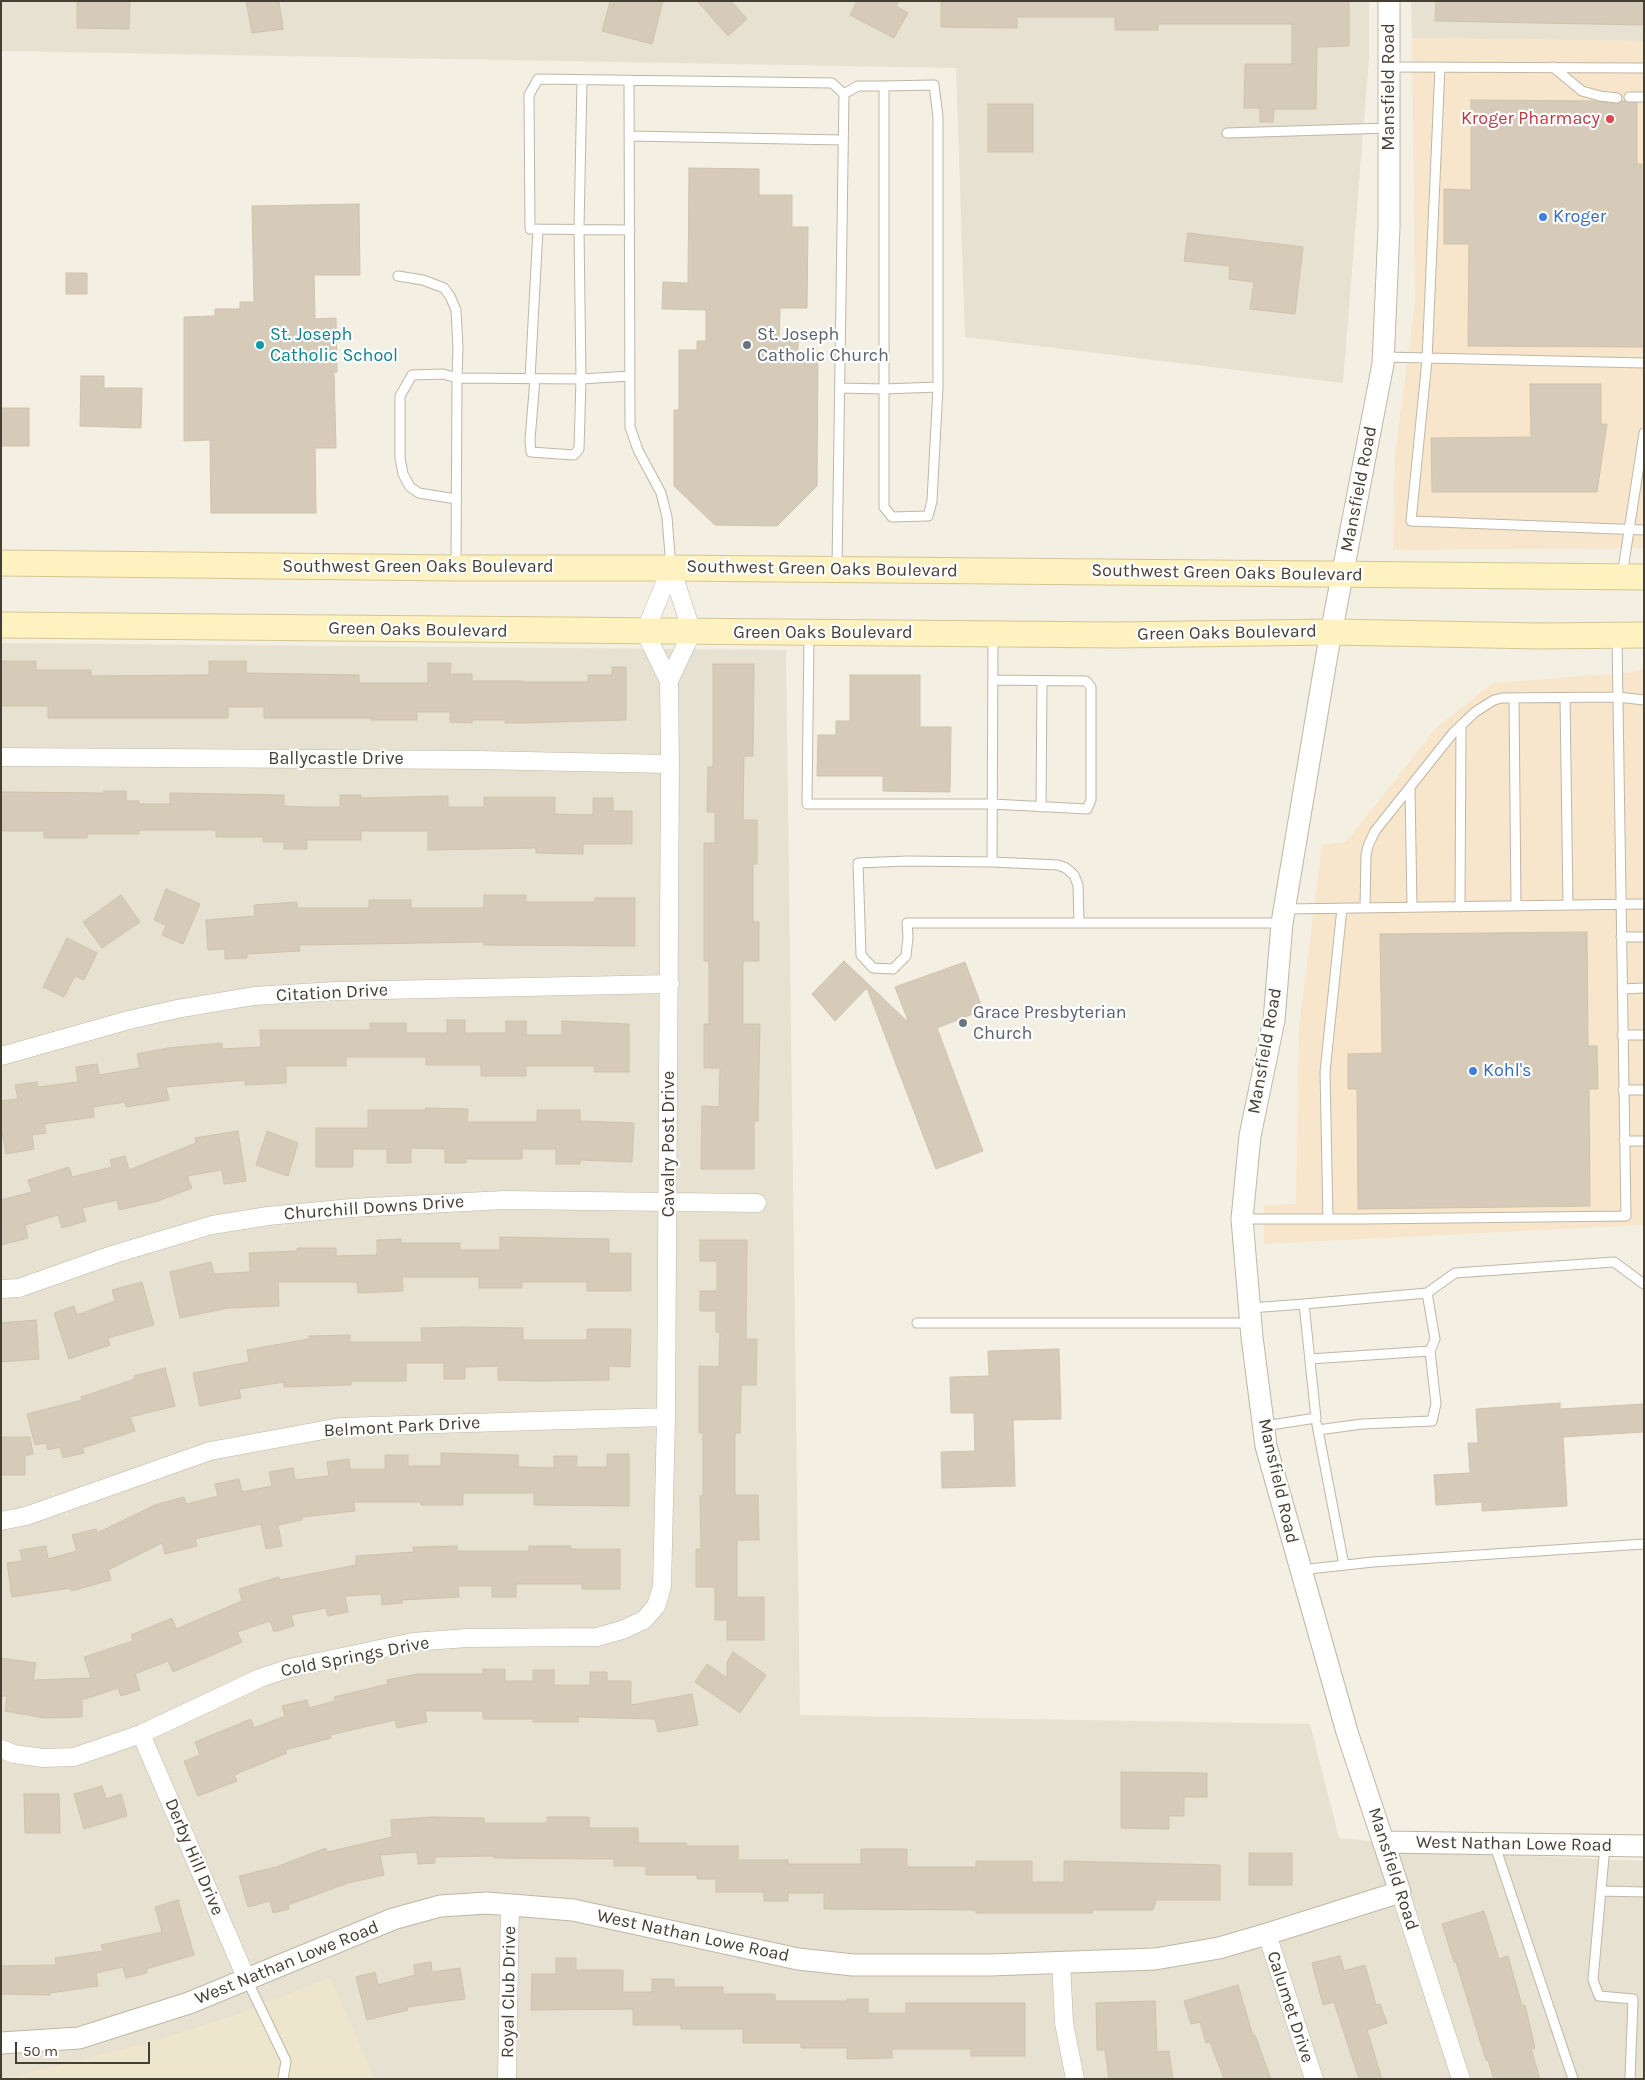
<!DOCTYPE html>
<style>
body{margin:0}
#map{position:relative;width:1645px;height:2080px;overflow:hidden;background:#f3efe3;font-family:Karla,sans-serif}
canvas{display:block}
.frame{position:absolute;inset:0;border:2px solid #453f33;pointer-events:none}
.scale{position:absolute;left:15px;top:2042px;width:135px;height:22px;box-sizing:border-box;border:2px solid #453f33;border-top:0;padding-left:6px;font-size:15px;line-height:18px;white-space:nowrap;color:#453f33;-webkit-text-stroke:4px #fff;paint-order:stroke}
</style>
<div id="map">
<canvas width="1645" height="2080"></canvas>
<div class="frame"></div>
<div class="scale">50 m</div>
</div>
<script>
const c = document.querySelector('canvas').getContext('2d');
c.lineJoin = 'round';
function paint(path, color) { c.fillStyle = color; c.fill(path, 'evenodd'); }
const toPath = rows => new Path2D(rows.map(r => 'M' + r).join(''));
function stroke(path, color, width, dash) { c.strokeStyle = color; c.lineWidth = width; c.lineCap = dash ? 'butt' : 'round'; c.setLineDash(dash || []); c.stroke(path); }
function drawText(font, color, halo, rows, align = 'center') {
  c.font = font + ' Karla,sans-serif'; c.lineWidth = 4.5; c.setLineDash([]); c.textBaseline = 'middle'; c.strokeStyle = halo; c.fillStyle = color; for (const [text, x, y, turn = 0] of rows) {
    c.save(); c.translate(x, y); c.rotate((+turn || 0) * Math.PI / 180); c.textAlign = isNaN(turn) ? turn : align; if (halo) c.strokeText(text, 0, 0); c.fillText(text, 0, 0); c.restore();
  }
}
const residential = toPath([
 [1,1,1369,1,1369,58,1343,383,965,337,956,68,1,51],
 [1411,1,1644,1,1644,41,1412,38],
 [1,643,786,650,800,1715,1310,1724,1339,1838,1515,1855,1644,1861,1644,2079,1,2079]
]);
const commercial = toPath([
 [1412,38,1644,41,1644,548,1393,550,1395,454,1415,303],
 [1644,668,1644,1225,1264,1244,1264,1205,1296,1204,1299,1027,1322,845,1346,842,1437,727,1493,683,1635,672]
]);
const education = toPath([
 [330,1977,372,2072,372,2079,1,2079,1,2077,7,2078,143,2044,236,2015]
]);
const building = toPath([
 [77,1,130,1,129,29,77,28,77,1],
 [246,1,279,1,283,29,252,33,246,1],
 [610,1,663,1,652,44,602,31,610,1],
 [697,1,731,1,747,19,728,36,697,1],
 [857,1,899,1,896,6,908,13,894,38,850,15,857,1],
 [941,1,1349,1,1349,46,1317,47,1316,109,1274,109,1273,122,1260,122,1260,108,1244,108,1245,64,1292,64,1292,24,1158,24,1158,30,1115,30,1115,17,1017,17,1017,28,941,27,941,1],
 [1436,1,1644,1,1644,25,1435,21,1436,1],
 [1471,100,1595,101,1616,104,1624,101,1637,103,1637,164,1642,164,1642,347,1468,346,1469,244,1444,244,1444,189,1471,190,1471,100],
 [988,104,1033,104,1033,152,988,152,988,104],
 [689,168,759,169,759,195,792,195,792,227,808,227,807,308,780,308,779,341,798,341,798,351,818,351,817,486,777,526,715,525,674,486,674,410,679,410,679,350,697,350,697,341,706,341,706,310,662,309,663,282,688,283,689,168],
 [359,204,360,275,314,275,315,319,336,318,337,372,334,372,336,448,315,448,316,513,211,513,210,440,184,441,184,317,215,316,215,309,240,309,240,302,254,302,252,206,359,204],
 [1188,233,1303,247,1295,314,1250,309,1254,282,1229,279,1230,266,1184,261,1188,233],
 [66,273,87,273,87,294,66,294,66,273],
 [81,376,104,376,104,388,142,388,141,428,80,426,81,376],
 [1530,384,1601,384,1601,424,1607,424,1597,492,1432,492,1431,438,1531,437,1530,384],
 [1,408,29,408,29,446,1,446,1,408],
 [1,661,36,661,36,670,91,670,91,676,209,675,209,661,246,661,246,673,359,675,359,683,428,683,428,663,451,663,450,674,472,674,472,681,524,681,524,682,588,682,588,675,612,675,612,667,626,667,626,720,524,723,505,723,505,720,472,720,472,723,450,722,450,712,417,712,417,720,371,720,371,718,264,718,264,707,228,707,228,718,48,718,48,706,1,706,1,661],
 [713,664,754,664,753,756,744,756,743,820,757,820,757,864,753,864,753,922,759,922,759,961,743,961,743,1024,760,1024,758,1121,754,1121,754,1169,701,1169,702,1106,719,1107,720,1068,704,1068,704,1024,709,1024,709,961,704,961,704,843,715,843,715,812,707,812,708,767,713,767,713,664],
 [850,675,920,675,920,727,951,727,950,792,883,791,883,776,817,776,818,735,836,735,836,721,850,721,850,675],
 [104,791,126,791,126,801,139,801,139,804,170,804,170,793,284,795,284,806,307,807,340,807,340,795,361,795,361,798,448,796,448,807,484,807,484,797,555,797,555,814,593,815,593,798,613,798,613,811,632,811,632,844,583,844,583,854,536,853,536,848,428,850,428,831,361,831,361,840,307,840,307,849,284,849,284,842,263,842,263,837,216,837,216,830,139,830,139,834,87,834,87,838,44,838,44,831,1,831,1,792,104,793,104,791],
 [166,889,200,904,183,944,162,935,166,925,154,920,166,889],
 [121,895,140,922,102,948,83,922,121,895],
 [484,895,526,895,526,902,595,902,595,898,635,898,635,946,484,945,484,942,299,945,300,951,247,954,247,958,225,959,225,949,208,950,206,920,255,916,254,905,297,902,297,908,369,908,369,900,411,900,411,908,484,908,484,895],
 [1587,932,1588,1046,1597,1046,1598,1089,1589,1089,1590,1206,1358,1209,1357,1089,1348,1089,1348,1054,1382,1053,1380,934,1587,932],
 [67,938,97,953,84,980,75,976,64,997,43,987,67,938],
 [844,961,909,1023,895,987,965,962,983,1010,937,1028,983,1151,936,1169,867,988,835,1021,812,994,844,961],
 [447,1020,465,1020,465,1033,506,1033,506,1021,526,1021,526,1035,562,1035,562,1021,629,1024,629,1072,594,1072,594,1066,526,1066,526,1076,481,1076,481,1065,426,1065,426,1057,346,1057,346,1066,286,1066,286,1083,245,1085,245,1080,166,1087,169,1100,126,1107,125,1102,93,1107,94,1117,44,1124,46,1133,32,1135,34,1149,6,1154,1,1127,1,1101,18,1099,15,1085,37,1082,38,1087,78,1082,76,1067,97,1064,99,1075,140,1068,137,1054,168,1048,222,1043,222,1049,261,1047,260,1030,370,1030,370,1023,406,1023,406,1033,447,1033,447,1020],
 [426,1108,468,1109,467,1122,537,1122,537,1110,580,1110,580,1121,634,1123,632,1162,580,1160,580,1164,556,1164,556,1149,522,1149,522,1159,466,1159,466,1163,445,1163,445,1149,411,1148,411,1163,387,1163,387,1149,353,1149,353,1167,316,1167,316,1128,368,1128,368,1110,425,1110,426,1108],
 [238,1131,246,1181,224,1184,222,1170,187,1176,192,1188,158,1201,119,1210,117,1200,82,1208,86,1221,62,1228,58,1215,25,1225,28,1238,1,1245,1,1200,32,1192,28,1180,69,1167,72,1177,112,1167,110,1160,125,1156,129,1170,196,1143,195,1138,238,1131],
 [267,1131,298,1143,288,1176,256,1165,267,1131],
 [500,1237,609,1239,609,1253,631,1253,631,1291,587,1291,587,1282,522,1282,522,1288,479,1288,479,1277,402,1277,403,1291,358,1293,357,1282,278,1282,279,1306,228,1308,180,1318,170,1272,211,1262,214,1274,250,1272,249,1253,297,1251,297,1248,336,1248,336,1256,377,1255,377,1240,401,1239,401,1243,460,1243,460,1250,500,1250,500,1237],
 [700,1240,747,1240,746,1339,757,1339,756,1385,741,1385,740,1433,735,1433,735,1495,758,1495,759,1540,737,1540,737,1597,764,1597,764,1640,727,1640,727,1620,715,1620,715,1587,696,1587,696,1549,701,1549,700,1496,703,1496,703,1433,699,1433,699,1366,719,1367,720,1332,716,1332,716,1311,700,1311,700,1291,717,1291,717,1261,700,1261,700,1240],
 [142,1282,154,1325,108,1338,110,1345,69,1359,54,1313,74,1306,77,1315,115,1301,112,1290,142,1282],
 [36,1320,39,1359,1,1362,1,1323,36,1320],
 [464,1327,523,1328,523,1340,587,1340,587,1329,631,1329,630,1367,609,1366,609,1380,538,1381,498,1380,498,1366,465,1367,465,1379,444,1379,444,1363,406,1363,406,1381,351,1381,351,1385,284,1387,284,1382,239,1389,241,1398,200,1406,193,1373,249,1362,247,1350,309,1339,309,1336,350,1335,350,1342,422,1342,421,1328,464,1327],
 [1059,1349,1061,1419,1013,1420,1015,1486,942,1488,941,1452,975,1451,974,1413,951,1413,950,1377,989,1376,988,1351,1059,1349],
 [165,1368,175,1406,130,1417,135,1431,82,1448,84,1453,63,1458,60,1447,48,1450,46,1443,35,1445,27,1414,82,1400,81,1397,135,1379,134,1376,165,1368],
 [1560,1403,1560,1409,1644,1404,1644,1432,1563,1437,1567,1506,1482,1511,1482,1502,1436,1505,1434,1475,1470,1473,1468,1443,1478,1443,1476,1409,1560,1403],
 [1,1437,30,1437,33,1454,25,1456,25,1475,1,1475,1,1437],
 [441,1453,518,1455,518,1467,554,1468,554,1456,577,1456,576,1467,607,1467,607,1454,629,1454,629,1506,534,1505,534,1493,463,1493,463,1505,421,1505,421,1502,354,1502,355,1511,302,1517,302,1520,278,1525,282,1546,266,1549,261,1524,195,1539,197,1546,165,1554,162,1543,108,1570,111,1580,71,1591,70,1588,12,1597,7,1563,22,1561,20,1550,46,1546,48,1559,77,1551,72,1535,96,1529,97,1533,155,1505,184,1497,186,1504,218,1496,215,1484,239,1479,242,1492,272,1486,269,1472,293,1468,295,1480,329,1476,327,1462,349,1459,350,1469,385,1469,385,1455,408,1455,408,1466,441,1466,441,1453],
 [457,1546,457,1551,529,1551,529,1546,571,1546,571,1549,620,1549,620,1589,582,1589,582,1584,516,1584,516,1597,492,1597,492,1586,458,1586,459,1597,402,1600,402,1603,382,1605,381,1594,345,1596,348,1612,328,1616,326,1608,291,1615,294,1626,274,1632,270,1621,237,1632,242,1642,173,1672,168,1661,135,1674,140,1690,121,1696,118,1688,82,1700,82,1717,45,1718,5,1711,7,1696,1,1696,1,1658,36,1663,33,1680,91,1678,84,1657,133,1641,131,1635,172,1618,176,1629,242,1601,239,1589,279,1577,280,1580,356,1565,356,1556,414,1552,413,1547,457,1546],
 [733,1652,766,1675,740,1713,695,1682,707,1664,727,1678,727,1662,733,1652],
 [483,1669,505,1669,505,1681,533,1681,533,1670,554,1670,554,1685,590,1685,590,1672,607,1672,607,1681,631,1681,631,1705,692,1694,698,1725,658,1732,655,1719,578,1717,578,1722,533,1722,533,1719,483,1719,483,1711,425,1711,427,1722,397,1728,395,1720,330,1735,331,1738,285,1750,287,1753,234,1775,237,1781,198,1796,184,1761,200,1755,195,1742,251,1719,254,1728,285,1716,282,1706,307,1700,309,1708,335,1701,334,1697,388,1684,387,1680,417,1674,483,1674,483,1669],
 [1121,1772,1207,1773,1207,1797,1184,1797,1184,1816,1169,1816,1169,1829,1121,1828,1121,1772],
 [102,1786,106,1799,121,1794,127,1816,84,1829,74,1794,102,1786],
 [24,1794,59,1794,60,1833,25,1833,24,1794],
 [432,1817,484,1818,484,1823,547,1823,547,1817,589,1817,589,1828,638,1828,638,1843,686,1843,686,1846,738,1846,738,1860,788,1860,788,1864,861,1864,861,1849,907,1849,907,1867,976,1867,976,1861,1032,1861,1032,1882,1064,1882,1064,1861,1220,1865,1220,1900,1156,1900,1153,1910,1092,1910,1092,1913,976,1913,976,1910,824,1909,824,1893,788,1893,788,1901,764,1901,764,1892,716,1892,716,1879,697,1879,697,1875,646,1875,646,1866,614,1866,614,1859,494,1858,494,1856,435,1857,435,1863,418,1864,417,1852,380,1855,384,1875,348,1883,288,1905,289,1909,273,1913,270,1901,248,1907,239,1876,276,1867,326,1848,327,1852,392,1837,391,1820,432,1817],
 [1249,1853,1292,1853,1292,1885,1249,1885,1249,1853],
 [178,1900,194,1955,146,1969,147,1973,126,1978,123,1967,96,1973,98,1986,50,1993,50,1995,1,1994,1,1966,56,1965,55,1958,103,1951,101,1945,162,1932,155,1907,178,1900],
 [1484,1911,1499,1959,1508,1956,1522,2006,1525,2005,1535,2048,1531,2049,1540,2079,1494,2079,1488,2060,1486,2060,1456,1962,1454,1962,1442,1924,1484,1911],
 [1340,1956,1344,1971,1365,1965,1376,2005,1380,2004,1387,2023,1367,2030,1382,2079,1359,2079,1334,2002,1323,2005,1312,1963,1340,1956],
 [556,1958,576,1958,576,1970,623,1970,623,1992,652,1992,652,1979,674,1979,674,1987,723,1987,723,1994,775,1994,775,2001,847,2001,847,1999,868,1999,868,2013,906,2013,906,2003,1025,2003,1025,2056,971,2056,971,2049,892,2049,892,2058,847,2059,847,2048,801,2048,801,2043,743,2043,743,2029,681,2029,681,2025,633,2025,633,2009,531,2010,532,1974,556,1974,556,1958],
 [431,1962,432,1972,460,1968,465,1999,407,2007,408,2010,367,2020,356,1977,375,1972,378,1985,415,1975,414,1965,431,1962],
 [1238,1985,1253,2036,1255,2035,1271,2079,1224,2079,1210,2042,1206,2043,1200,2022,1191,2024,1184,2001,1238,1985],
 [1155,2001,1157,2052,1169,2051,1173,2079,1109,2079,1105,2050,1097,2050,1096,2003,1155,2001]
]);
const service = toPath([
 [1389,67,1644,68],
 [1440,67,1427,360,1411,521,1644,530],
 [1553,67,1582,91,1600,96,1617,98],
 [629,80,630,427,638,450,661,493,667,517,671,568],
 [844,94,858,86,884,86,934,85,938,117,938,387,932,501,928,516,892,517,884,507,884,86],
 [1629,97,1644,97],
 [1227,133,1389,128],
 [629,136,843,140],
 [630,230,530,229,529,95,538,79,832,83,844,94,837,567],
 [398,276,423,280,444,288,450,296,456,310,458,348,457,378,443,374,412,375,400,396,400,458,403,474,410,487,419,493,456,499],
 [1384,357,1644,363],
 [530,379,538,229],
 [535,379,530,440,531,452,574,455,579,449,581,379,579,229,582,80],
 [840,388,884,389,938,387],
 [456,565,457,378,581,379,630,376],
 [1622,576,1644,433],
 [809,633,807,804,992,804,1087,809,1091,800,1091,687,1086,681,993,680],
 [993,634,992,862,907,861,858,863,861,955,873,968,893,969,906,956,908,937,907,923,1282,923],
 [1514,698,1516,906],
 [1565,698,1568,905],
 [1410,788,1412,907],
 [1041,807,1042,681],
 [992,862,1058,865,1066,868,1074,875,1078,885,1079,923],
 [1460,907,1461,725],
 [1365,908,1366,855,1368,846,1375,831,1453,733,1475,712,1494,700,1502,698,1618,697,1644,700],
 [1285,909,1644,904],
 [1621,937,1644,937],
 [1622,989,1644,988],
 [1622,1035,1644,1035],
 [1623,1090,1644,1090],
 [1624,1141,1644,1141],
 [1242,1219,1365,1219,1626,1216,1617,638],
 [1328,1219,1325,1072,1342,908],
 [1250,1308,1304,1304],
 [917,1323,1251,1323],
 [1310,1359,1430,1351,1435,1339,1427,1293],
 [1317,1425,1344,1565],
 [1264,1426,1316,1418,1304,1304,1427,1293,1455,1273,1614,1262,1644,1284],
 [1318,1430,1362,1424,1432,1421,1436,1404,1430,1351],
 [1300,1570,1373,1562,1644,1544],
 [1494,1843,1573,2079],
 [1605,1845,1593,1980,1599,1996,1633,1999,1630,2079],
 [1601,1891,1644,1892],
 [247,1980,286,2061,283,2079]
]);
const minor = toPath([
 [669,681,692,632,671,568],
 [1,757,477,760,670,764],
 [1,1056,129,1020,177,1009,254,996,335,991,670,984],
 [1,1289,19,1288,115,1254,212,1225,268,1216,351,1208,504,1200,757,1203],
 [1,1521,26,1516,210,1451,340,1427,666,1417],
 [141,1734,247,1980],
 [1,1749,14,1754,43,1758,74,1757,141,1734,260,1678,290,1668,413,1642,467,1638,597,1637,622,1630,644,1620,656,1606,662,1587,666,1417,670,764,669,681,645,632,671,568],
 [1400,1892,1461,2079],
 [1267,1934,1314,2079],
 [1061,1962,1064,2023,1075,2079],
 [507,2079,510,1904]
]);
const tertiary = toPath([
 [1384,1842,1644,1846],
 [1,2043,79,2038,189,2003,393,1919,440,1906,487,1903,573,1910,798,1959,853,1965,990,1965,1155,1959,1219,1948,1267,1934,1400,1892,1347,1732,1266,1446,1252,1337,1242,1219,1250,1136,1274,1020,1282,923,1327,654,1383,364,1389,228,1389,1]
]);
const secondary = toPath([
 [1,563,456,568,671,568,1644,577],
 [1,625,1117,635,1332,632,1539,636,1644,635]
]);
const markers = [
 [1610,119,5,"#e0444e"],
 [1543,217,5,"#3f7fe0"],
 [260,345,5,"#0f9aa8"],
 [747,345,5,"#6b7280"],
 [963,1023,5,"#6b7280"],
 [1473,1071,5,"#3f7fe0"]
];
const streetNames = [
 ["Mansfield Road",1389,87,-90],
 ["Mansfield Road",1359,489,-79],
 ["Southwest Green Oaks Boulevard",418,567],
 ["Southwest Green Oaks Boulevard",822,569,1],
 ["Southwest Green Oaks Boulevard",1227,573,1],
 ["Green Oaks Boulevard",418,630,1],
 ["Green Oaks Boulevard",823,633],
 ["Green Oaks Boulevard",1227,633,-1],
 ["Ballycastle Drive",336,759],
 ["Citation Drive",332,993,-3],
 ["Mansfield Road",1265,1051,-80],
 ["Cavalry Post Drive",669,1144,-90],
 ["Churchill Downs Drive",374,1208,-4],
 ["Belmont Park Drive",402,1427,-3],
 ["Mansfield Road",1278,1481,77],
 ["Cold Springs Drive",355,1657,-11],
 ["West Nathan Lowe Road",1514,1844,1],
 ["Derby Hill Drive",194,1857,67],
 ["Mansfield Road",1393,1869,72],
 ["West Nathan Lowe Road",693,1936,12],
 ["West Nathan Lowe Road",287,1963,-22],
 ["Royal Club Drive",509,1992,-89],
 ["Calumet Drive",1290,2007,72]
];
const healthNames = [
 ["Kroger Pharmacy",1600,119]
];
const shopNames = [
 ["Kroger",1553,217],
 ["Kohl's",1483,1071]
];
const cultureNames = [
 ["St. Joseph",270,335],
 ["Catholic School",270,356]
];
const worshipNames = [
 ["St. Joseph",757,335],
 ["Catholic Church",757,356],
 ["Grace Presbyterian",973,1013],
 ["Church",973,1034]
];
paint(residential, '#e7e1d1');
paint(commercial, '#f7e6cc');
paint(education, '#ede5cc');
paint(building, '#d5cbb8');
stroke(building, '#d0c3ab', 1);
stroke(service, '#bfb7a5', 11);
stroke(minor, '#bfb7a5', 19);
stroke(tertiary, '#bfb7a5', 23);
stroke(secondary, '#d6c68f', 27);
stroke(service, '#fff', 9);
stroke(minor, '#fff', 18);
stroke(tertiary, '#fff', 21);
stroke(secondary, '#fff2c1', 25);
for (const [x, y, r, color] of markers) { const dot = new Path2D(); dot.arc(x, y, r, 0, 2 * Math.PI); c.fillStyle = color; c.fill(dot); stroke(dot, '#fff', 2); }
drawText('18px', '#453f33', '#fff', streetNames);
drawText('18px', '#be3a42', '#fff', healthNames, 'right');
drawText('18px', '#366cbe', '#fff', shopNames, 'left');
drawText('18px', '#0d838f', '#fff', cultureNames, 'left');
drawText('18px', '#5b616d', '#fff', worshipNames, 'left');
</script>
